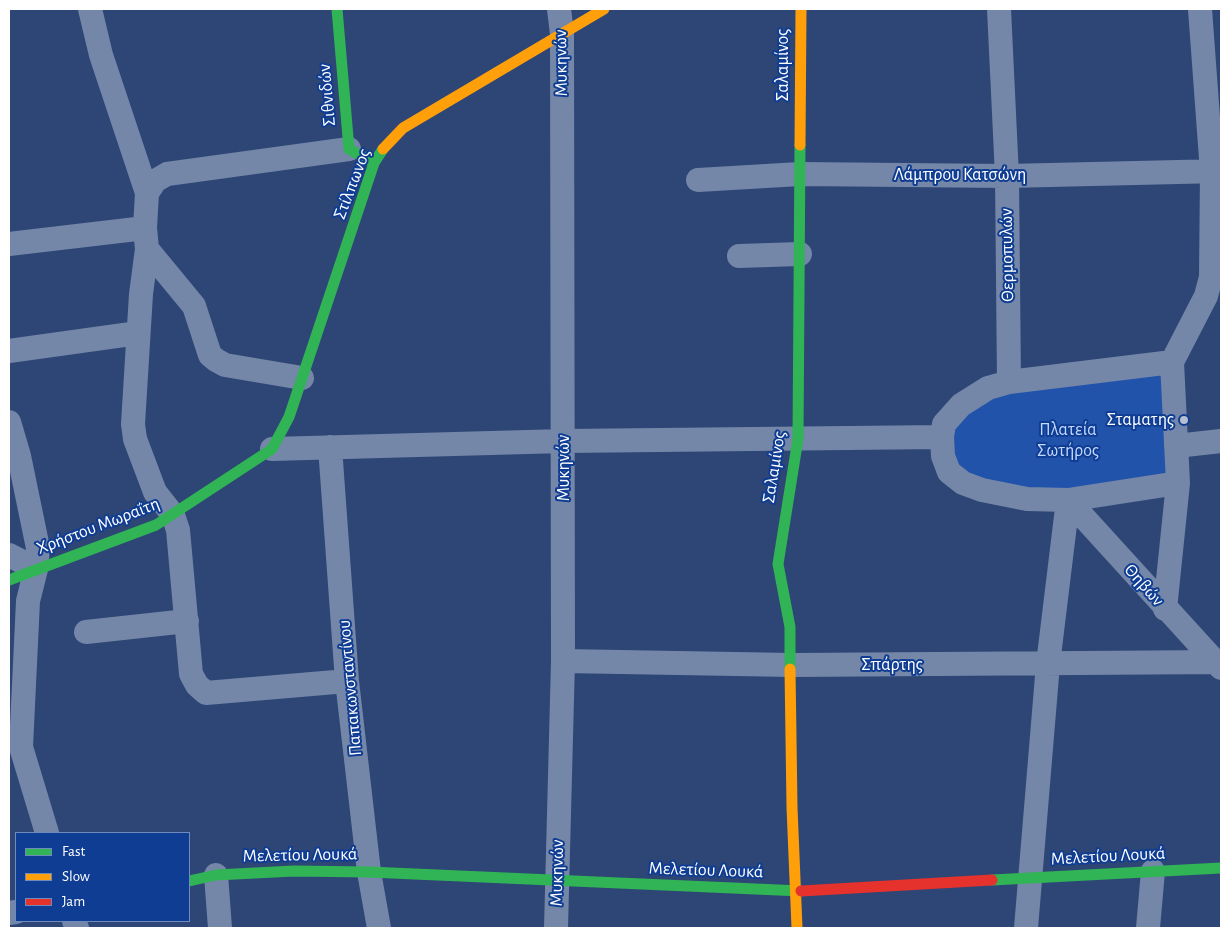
<!DOCTYPE html>
<meta charset="utf-8">
<style>
body{margin:0}
#map{position:relative;width:1230px;height:937px;overflow:hidden;background:#2d4675;font-family:"Alegreya Sans",sans-serif}
canvas{display:block}
.frame{position:absolute;inset:0;border:10px solid #fff;pointer-events:none}
.legend{position:absolute;left:15px;top:832px;width:175px;height:90px;box-sizing:border-box;background:#0f3d93;border:1px solid #6f8bbe;margin:0;padding:6px 9px;list-style:none;font-size:15px;color:#fff}
.legend li{display:flex;align-items:center;gap:10px;height:25px}
.legend b{width:25px;border:1px solid #6f8bbe}
</style>
<div id="map">
<canvas width="1230" height="937"></canvas>
<div class="frame"></div>
<ul class="legend">
<li><b style="height:6px;background:#30b455"></b>Fast</li>
<li><b style="height:6px;background:#ff9f0a"></b>Slow</li>
<li><b style="height:6px;background:#e5322d"></b>Jam</li>
</ul>
</div>
<script>
const c = document.querySelector('canvas').getContext('2d');
c.lineJoin = 'round';
function paint(path, color) { c.fillStyle = color; c.fill(path, 'evenodd'); }
const toPath = rows => new Path2D(rows.map(r => 'M' + r).join(''));
function stroke(path, color, width, dash) { c.strokeStyle = color; c.lineWidth = width; c.lineCap = dash ? 'butt' : 'round'; c.setLineDash(dash || []); c.stroke(path); }
function drawText(font, color, halo, rows, align = 'center') {
  c.font = font + ' "Alegreya Sans",sans-serif'; c.lineWidth = 4; c.setLineDash([]); c.textBaseline = 'middle'; c.strokeStyle = halo; c.fillStyle = color; for (const [text, x, y, turn = 0] of rows) {
    c.save(); c.translate(x, y); c.rotate((+turn || 0) * Math.PI / 180); c.textAlign = isNaN(turn) ? turn : align; if (halo) c.strokeText(text, 0, 0); c.fillText(text, 0, 0); c.restore();
  }
}
const green = toPath([
 [1167,371,1174,480,1027,497,956,469,951,424,980,398]
]);
const street = toPath([
 [90,9,101,55,147,193],
 [999,9,1007,176,1009,382],
 [698,180,800,174,1007,176,1221,171],
 [145,228,147,249,141,294,133,424,135,439,155,492,173,515,178,530,191,674,197,685,206,693,347,681],
 [9,244,145,228,147,193,155,181,167,174,349,149],
 [147,249,194,306,210,355,216,360,225,365,302,378],
 [739,256,800,254],
 [9,351,138,333],
 [1172,362,1009,382,988,388,961,405,944,424,942,437,943,456,949,472,963,483,982,490,1027,499,1068,500,1178,483],
 [9,422,19,456,38,548,36,569,28,601,21,747,47,833],
 [1176,446,1221,441],
 [330,447,347,681,369,872,379,928],
 [272,449,564,441,942,437],
 [1068,500,1221,668],
 [9,555,36,569],
 [1165,609,1178,483,1172,362,1206,296,1211,277,1212,172,1200,9],
 [86,632,187,621],
 [563,661,792,665,1221,662],
 [216,875,220,928],
 [9,913,16,912],
 [74,921,77,928],
 [556,928,563,661,562,34,559,9],
 [1026,928,1048,664,1068,500],
 [1148,928,1153,871]
]);
const fast = toPath([
 [337,9,349,149,374,163],
 [9,580,156,525,272,449,289,417,374,163,383,149],
 [790,669,790,627,778,564,798,439,800,145],
 [992,880,1221,868],
 [189,881,216,875,294,871,369,872,801,891]
]);
const slow = toPath([
 [800,145,801,9],
 [383,149,403,128,604,9],
 [790,669,792,807,797,928]
]);
const jam = toPath([
 [801,891,992,880]
]);
const markers = [
 [1184,420,5,"#b6becf"]
];
const streetNames = [
 ["Μυκηνών",561,63,-91],
 ["Σαλαμίνος",783,65,-90],
 ["Σιθνιδών",327,95,-95],
 ["Λάμπρου Κατσώνη",960,175],
 ["Στίλπωνος",352,184,-69],
 ["Θερμοπυλών",1007,255,-91],
 ["Σαλαμίνος",774,467,-81],
 ["Μυκηνών",564,468,-90],
 ["Χρήστου Μωραΐτη",98,526,-21],
 ["Θηβών",1144,585,48],
 ["Σπάρτης",892,665],
 ["Παπακωνσταντίνου",350,688,-95],
 ["Μελετίου Λουκά",300,855,-1],
 ["Μελετίου Λουκά",1108,856,-3],
 ["Μελετίου Λουκά",706,870,2],
 ["Μυκηνών",557,873,-89]
];
const poiNames = [
 ["Σταματης",1174,420]
];
const parkNames = [
 ["Πλατεία",1068,430],
 ["Σωτήρος",1068,451]
];
paint(green, '#2253ab');
stroke(street, '#7587a8', 24);
stroke(fast, '#30b455', 11);
stroke(slow, '#ff9f0a', 11);
stroke(jam, '#e5322d', 11);
for (const [x, y, r, color] of markers) { const dot = new Path2D(); dot.arc(x, y, r, 0, 2 * Math.PI); c.fillStyle = color; c.fill(dot); stroke(dot, '#0f3d93', 2); }
drawText('18px', '#fff', '#0f3d93', streetNames);
drawText('18px', '#fff', '#0f3d93', poiNames, 'right');
drawText('18px', '#c3d8fe', '#0f3d93', parkNames);
</script>
